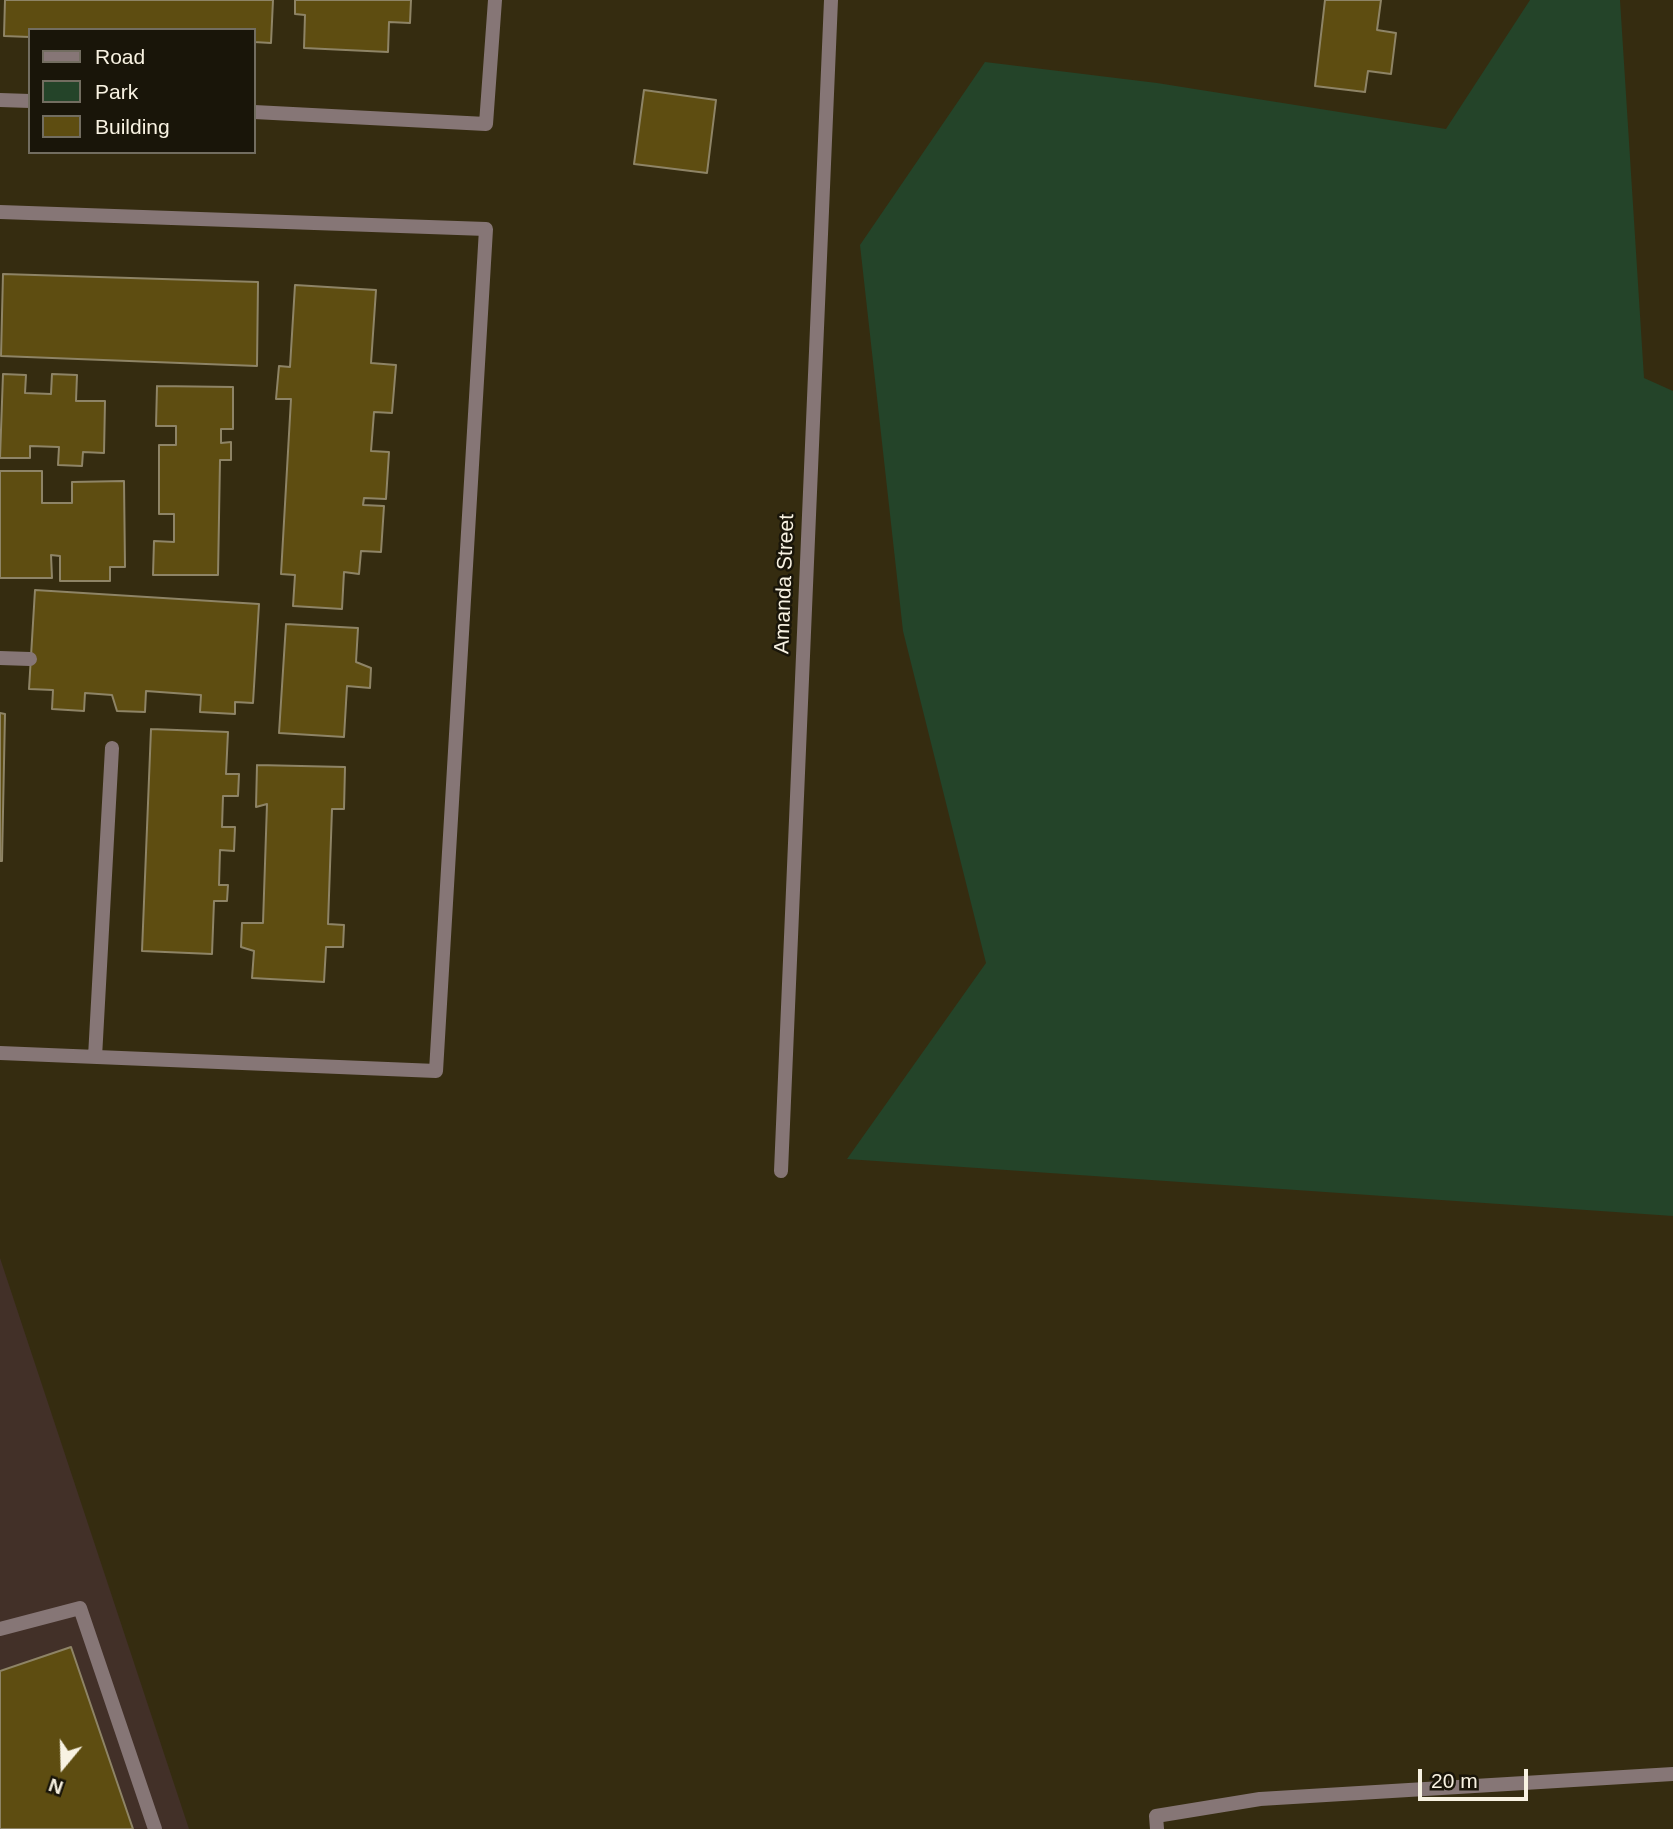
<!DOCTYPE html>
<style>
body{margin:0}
#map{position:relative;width:1673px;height:1829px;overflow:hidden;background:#352c10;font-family:Arial,sans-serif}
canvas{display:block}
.legend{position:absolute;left:28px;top:28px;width:228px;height:126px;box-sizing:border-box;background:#191509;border:2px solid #726d60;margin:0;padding:9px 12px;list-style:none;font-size:21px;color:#f8f2e2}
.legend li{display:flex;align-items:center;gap:14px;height:35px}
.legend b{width:35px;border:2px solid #726d60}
.north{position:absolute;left:28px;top:1731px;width:70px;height:70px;-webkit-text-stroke:5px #191509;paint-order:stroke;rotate:199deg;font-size:19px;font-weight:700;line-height:28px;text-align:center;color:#f8f2e2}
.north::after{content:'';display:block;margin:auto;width:24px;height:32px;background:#f8f2e2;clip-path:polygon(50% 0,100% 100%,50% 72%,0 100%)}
.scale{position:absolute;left:1418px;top:1769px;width:110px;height:32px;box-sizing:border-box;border:4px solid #f8f2e2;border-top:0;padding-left:9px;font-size:21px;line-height:24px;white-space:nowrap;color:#f8f2e2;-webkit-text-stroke:5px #191509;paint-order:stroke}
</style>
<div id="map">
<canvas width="1673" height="1829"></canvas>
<ul class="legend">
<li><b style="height:9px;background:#867676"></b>Road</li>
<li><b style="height:19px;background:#244429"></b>Park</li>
<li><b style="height:19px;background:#5e4d11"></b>Building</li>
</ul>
<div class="north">N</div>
<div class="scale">20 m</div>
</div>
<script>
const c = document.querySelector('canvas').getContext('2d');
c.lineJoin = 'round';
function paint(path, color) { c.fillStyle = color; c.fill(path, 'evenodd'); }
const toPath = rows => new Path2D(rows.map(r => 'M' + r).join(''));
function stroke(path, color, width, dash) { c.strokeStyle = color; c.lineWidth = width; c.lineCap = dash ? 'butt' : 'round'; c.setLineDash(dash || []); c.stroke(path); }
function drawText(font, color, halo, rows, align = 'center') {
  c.font = font + ' Arial,sans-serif'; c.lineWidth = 5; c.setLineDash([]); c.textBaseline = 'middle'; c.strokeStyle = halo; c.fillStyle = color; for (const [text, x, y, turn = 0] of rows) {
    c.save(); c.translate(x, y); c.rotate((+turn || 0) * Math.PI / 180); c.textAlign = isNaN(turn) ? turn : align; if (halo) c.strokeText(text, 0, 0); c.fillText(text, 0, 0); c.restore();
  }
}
const commercial = toPath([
 [0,1258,189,1829,0,1829]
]);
const green = toPath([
 [1530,0,1620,0,1644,378,1673,391,1673,1216,847,1159,986,963,903,631,860,245,985,62,1157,83,1446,129]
]);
const building = toPath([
 [5,0,273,0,271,43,254,42,254,30,30,30,30,37,4,36,5,0],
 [295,0,411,0,410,23,389,22,388,52,304,48,305,15,295,14,295,0],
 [1325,0,1381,0,1377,30,1396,33,1391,74,1368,71,1365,92,1315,86,1325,0],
 [644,90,716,100,707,173,634,164,644,90],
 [3,274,258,282,257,366,1,356,3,274],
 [295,285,376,290,371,363,396,365,392,413,374,412,371,451,389,452,386,499,364,498,363,505,384,506,381,552,361,551,359,574,344,572,342,609,293,606,295,575,281,574,291,399,276,399,279,366,290,367,295,285],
 [3,374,26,375,25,393,51,394,52,374,77,375,76,401,105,401,104,453,83,452,82,466,58,465,59,447,30,446,30,458,0,458,3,374],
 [157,386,233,387,233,429,221,429,221,443,231,442,231,460,220,460,218,575,153,575,154,541,174,542,174,514,159,514,159,445,176,445,176,426,156,426,157,386],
 [0,471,42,471,42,503,72,503,72,482,124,481,125,567,110,567,110,581,60,581,60,556,51,555,52,578,0,578,0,471],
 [35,590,259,604,253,703,235,702,235,714,200,712,201,695,146,691,145,712,117,711,112,695,85,693,84,711,52,709,53,690,29,689,35,590],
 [286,624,358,628,356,662,371,668,370,688,347,686,344,737,279,733,286,624],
 [0,713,5,714,2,861,0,861,0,713],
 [151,729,228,732,226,774,239,774,238,796,223,796,222,827,235,827,234,851,220,850,219,885,228,885,227,901,214,901,212,954,142,951,151,729],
 [257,765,345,767,344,809,332,809,328,924,344,925,343,947,326,947,324,982,252,978,254,951,241,947,242,923,263,923,267,804,256,807,257,765],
 [71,1647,133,1829,0,1829,0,1671,71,1647]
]);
const lane = toPath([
 [0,100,30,101],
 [254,112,486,124,495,0],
 [0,212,486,229,436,1071,0,1053],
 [0,658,30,659],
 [95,1057,112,748],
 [0,1629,80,1608,155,1829],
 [1157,1829,1156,1816,1260,1799,1673,1774]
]);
const street = toPath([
 [781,1171,831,0]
]);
const streetNames = [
 ["Amanda Street",785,584,-88]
];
paint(commercial, '#423028');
paint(green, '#244429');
paint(building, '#5e4d11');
stroke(building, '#8e8466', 2);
stroke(lane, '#867676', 14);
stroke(street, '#867676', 14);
drawText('21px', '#f8f2e2', '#191509', streetNames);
</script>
